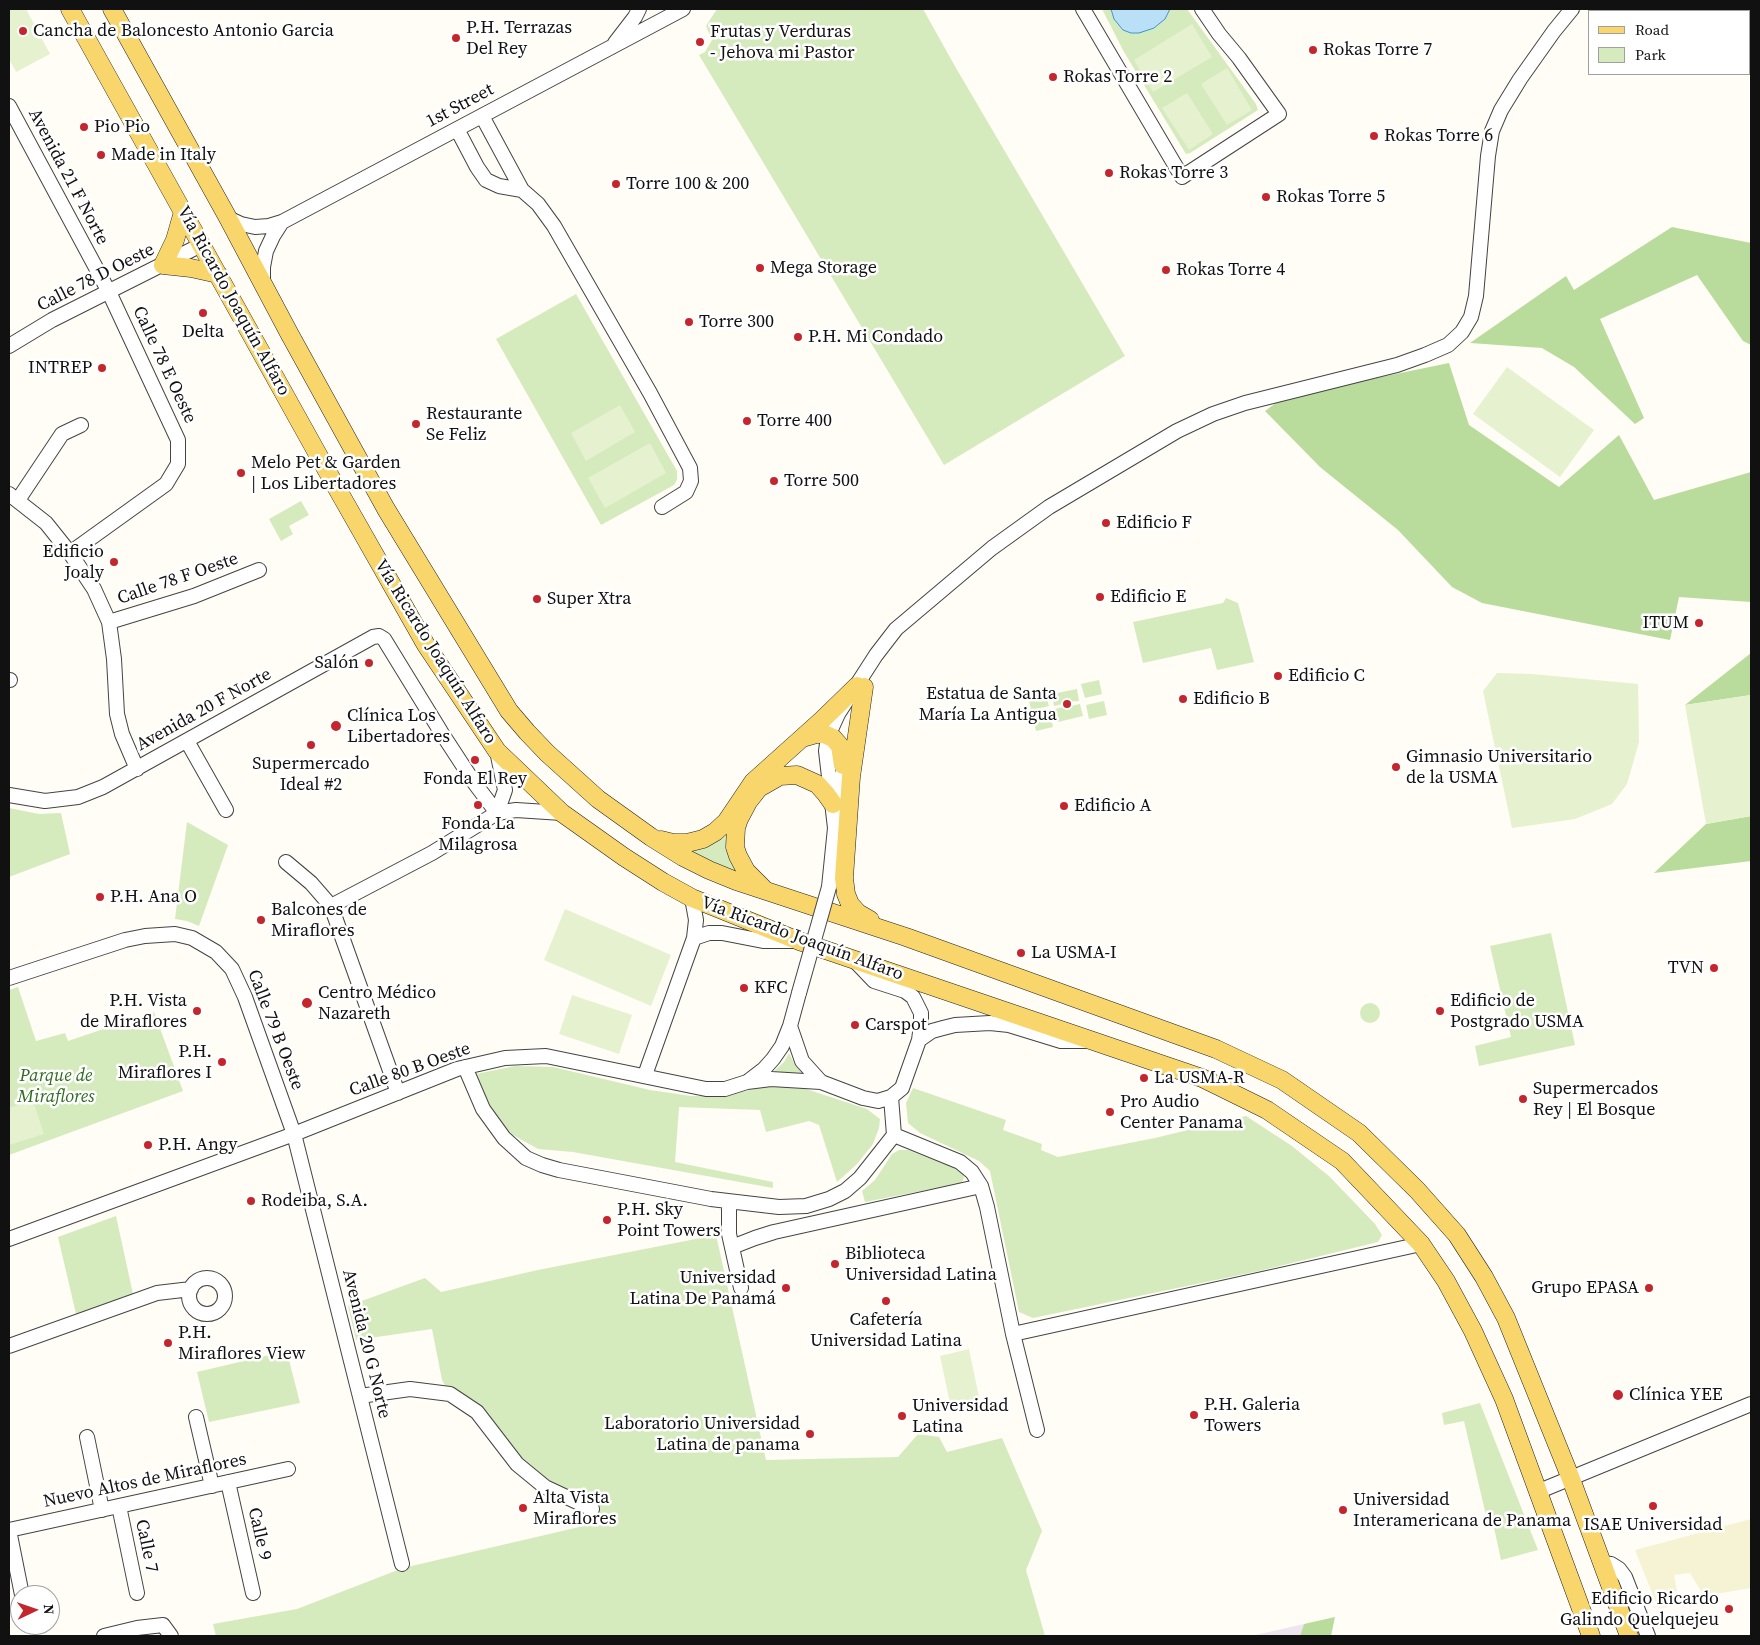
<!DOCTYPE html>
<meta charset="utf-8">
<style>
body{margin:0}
#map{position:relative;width:1760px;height:1645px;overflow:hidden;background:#fffdf5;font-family:"Source Serif 4",serif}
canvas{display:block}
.frame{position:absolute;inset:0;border:10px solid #111;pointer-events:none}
.legend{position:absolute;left:1588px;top:10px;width:162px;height:65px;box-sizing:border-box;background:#fff;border:1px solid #a0a0a0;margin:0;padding:6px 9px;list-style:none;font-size:15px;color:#111}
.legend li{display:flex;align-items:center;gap:10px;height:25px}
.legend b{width:25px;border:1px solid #a0a0a0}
.north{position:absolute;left:10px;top:1585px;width:50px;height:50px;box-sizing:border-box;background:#fff;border:1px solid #a0a0a0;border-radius:50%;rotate:87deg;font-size:14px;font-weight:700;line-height:20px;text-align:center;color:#111}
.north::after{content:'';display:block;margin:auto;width:18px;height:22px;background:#c4262e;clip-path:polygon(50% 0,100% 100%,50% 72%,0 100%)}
</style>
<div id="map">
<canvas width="1760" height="1645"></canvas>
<div class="frame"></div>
<ul class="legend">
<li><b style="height:6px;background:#f9d66b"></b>Road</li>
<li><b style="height:14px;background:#d5ebbd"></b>Park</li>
</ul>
<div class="north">N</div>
</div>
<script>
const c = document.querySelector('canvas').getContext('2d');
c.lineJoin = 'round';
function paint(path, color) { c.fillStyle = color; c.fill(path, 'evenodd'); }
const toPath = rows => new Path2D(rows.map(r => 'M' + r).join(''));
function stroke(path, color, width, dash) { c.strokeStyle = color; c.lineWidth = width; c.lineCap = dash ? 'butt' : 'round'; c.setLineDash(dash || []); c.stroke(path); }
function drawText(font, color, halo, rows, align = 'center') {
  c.font = font + ' "Source Serif 4",serif'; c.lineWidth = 5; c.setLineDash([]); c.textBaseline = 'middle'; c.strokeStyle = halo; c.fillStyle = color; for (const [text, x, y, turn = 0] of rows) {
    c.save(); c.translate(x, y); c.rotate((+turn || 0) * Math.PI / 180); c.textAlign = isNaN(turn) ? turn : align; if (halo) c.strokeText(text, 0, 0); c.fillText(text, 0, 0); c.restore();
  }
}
const industrial = toPath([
 [1304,1624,1300,1636,1251,1636]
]);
const farmland = toPath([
 [1751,1519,1751,1588,1704,1596,1690,1573,1674,1575,1677,1591,1667,1593,1670,1607,1658,1608,1635,1550]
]);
const green = toPath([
 [717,9,923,9,956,68,1125,356,944,465,699,55,705,52,712,40,706,26],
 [1102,9,1187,9,1256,104,1258,110,1190,153,1186,154,1124,52],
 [576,294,677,471,677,480,674,485,601,525,496,339],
 [301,501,309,515,289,526,293,534,281,541,269,519],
 [1226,598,1238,603,1254,662,1217,670,1211,648,1143,663,1133,622,1223,603],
 [1099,680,1102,694,1085,698,1081,684],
 [1077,689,1079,701,1063,702,1063,704,1054,706,1052,694],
 [1045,692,1049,706,1031,710,1028,696],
 [1104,701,1107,715,1089,719,1086,705],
 [1080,704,1083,716,1058,722,1055,709,1064,707,1065,709,1071,708,1071,706],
 [1050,712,1053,727,1036,731,1033,717],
 [9,808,39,814,61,813,70,854,9,877],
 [187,822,228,845,199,926,187,921,175,919],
 [727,825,726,839,727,850,741,874,720,867,682,849],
 [1551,933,1575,1045,1479,1066,1475,1046,1511,1037,1490,946],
 [18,987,36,1041,65,1033,68,1041,154,1012,183,1091,9,1155,9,990],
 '1360 1013a10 10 0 1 1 20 0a10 10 0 1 1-20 0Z',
 [789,1053,795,1065,805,1075,774,1071,784,1062],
 [515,1066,553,1067,650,1090,691,1096,728,1096,760,1087,797,1086,867,1109,880,1119,879,1128,873,1144,857,1164,837,1182,819,1125,809,1121,766,1132,760,1110,679,1107,675,1162,773,1182,773,1188,573,1152,538,1149,513,1135,490,1113,471,1075],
 [913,1088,1006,1120,1003,1130,1042,1144,1041,1150,1058,1157,1155,1138,1246,1116,1292,1146,1330,1177,1375,1224,1382,1235,1378,1242,1259,1271,1033,1318,1019,1312,990,1171,979,1161,920,1133,908,1123,906,1103],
 [899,1150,908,1150,962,1171,964,1177,962,1183,865,1202,862,1191,875,1180,892,1154],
 [116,1216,133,1294,76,1314,58,1237],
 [716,1235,766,1460,898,1457,918,1434,939,1437,947,1452,1002,1438,1042,1531,1026,1570,1045,1636,216,1636,213,1624,297,1609,403,1568,588,1525,591,1509,545,1487,450,1394,442,1380,432,1329,356,1340,348,1306,425,1278,441,1292,538,1270],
 [269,1355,280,1361,289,1360,300,1403,209,1422,197,1372],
 [1480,1403,1538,1550,1501,1560,1493,1523,1488,1524,1464,1421,1444,1425,1442,1413]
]);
const forest = toPath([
 [1672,227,1751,243,1751,345,1743,341,1697,275,1600,319,1644,418,1635,424,1574,367,1542,348,1470,343,1566,276,1574,290],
 [1449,363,1469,425,1559,487,1619,435,1654,500,1751,472,1751,602,1679,597,1670,640,1482,603,1452,587,1398,530,1320,467,1265,411,1284,397],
 [1751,653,1751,695,1685,705],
 [1751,816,1751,861,1654,873,1706,824],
 [1335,1617,1331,1636,1300,1636,1304,1624]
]);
const pitch = toPath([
 [9,9,26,9,50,54,16,72,9,59],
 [1192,24,1212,57,1153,92,1134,60],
 [1227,68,1252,110,1227,125,1201,84],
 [1187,93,1213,134,1189,150,1162,108],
 [1507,367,1594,430,1560,477,1473,414],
 [620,405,635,432,586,461,571,433],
 [650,443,666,473,605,508,588,478],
 [1497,673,1532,674,1638,684,1639,742,1627,784,1612,804,1575,819,1512,828,1483,691],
 [1751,695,1751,816,1706,824,1685,705],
 [565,909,671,955,651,1006,544,960],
 [572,995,632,1015,619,1054,559,1034],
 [33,1101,44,1134,9,1145,9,1108],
 [969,1349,980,1402,951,1408,940,1356]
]);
const water = toPath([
 [1111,9,1170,9,1165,19,1154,28,1139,33,1131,33,1123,30,1114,19,1111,9]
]);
const minor = toPath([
 [1083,9,1182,177,1279,114,1239,58,1219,34,1202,9],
 [615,43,635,17,639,9],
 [9,106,109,292,178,440,178,464,166,484,70,553],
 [482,116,522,190,538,204,554,226,650,393,690,468,691,481,686,492,662,507],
 [457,129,477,167,486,180,499,186,522,190],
 [228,218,241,224,255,227,269,226,282,222,683,9],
 [263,284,263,267,266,251,273,236,282,222],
 [9,346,52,320,201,245],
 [9,494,46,523,70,553,94,589,109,622,114,659,117,714,122,734,137,769],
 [18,500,62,434,81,425],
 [109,622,194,596,259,570],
 [9,680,10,680],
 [187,741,226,810],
 [497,751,505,790,497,813],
 [9,795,45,801,78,797,103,787,373,637,379,636,384,639,441,732,473,781,497,813],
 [835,828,826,751,828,736,838,714,876,655,896,629,992,548,1049,507,1177,431,1213,414,1245,403,1397,365,1425,355,1448,345,1462,332,1471,317,1476,296,1488,156,1492,131,1501,110,1520,79,1554,31,1572,9],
 [286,862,311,883,331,906,398,1093],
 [829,887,835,828,845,756],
 [331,906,432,853,497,813,516,810,562,813],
 [694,938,709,933,722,933,763,941,797,941],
 [9,978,125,940,145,936,175,934,192,938,216,952,232,969,245,997,294,1134,402,1564],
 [790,1026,802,1061,821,1082],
 [919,1040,932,1031,943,1028,955,1025,990,1023,1009,1025,1061,1041,1084,1041],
 [465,1067,483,1109,504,1138,526,1158,542,1165,559,1170,711,1199,779,1207,806,1206,829,1199,845,1191,860,1178,894,1135,891,1097],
 [645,1075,694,938,696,920,692,898],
 [747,1082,771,1079,821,1082,863,1098,878,1101,891,1097,902,1088,919,1040,921,1025,921,1013,913,997,905,991,874,981,853,959],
 [894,1135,960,1162,972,1172,981,1186,987,1207,1013,1334,1037,1430],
 [729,1202,729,1234,741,1288],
 [9,1239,294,1134,457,1069,505,1058,546,1056,706,1089,725,1089,747,1082,764,1069,773,1059,782,1046,790,1026,799,993],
 [732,1247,755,1238,774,1232,981,1186],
 '189 1296a18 18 0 1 1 36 0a18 18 0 1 1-36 0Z',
 [1013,1334,1421,1244],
 [9,1346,157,1293,191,1289],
 [360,1396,410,1389,450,1394,477,1412,517,1464,545,1487,592,1509],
 [196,1417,212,1486],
 [87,1437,102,1510],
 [228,1482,253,1593],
 [1537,1492,1751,1404],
 [119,1506,137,1593],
 [9,1530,288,1469],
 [9,1530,22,1595],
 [1601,1563,1611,1564,1619,1569,1625,1577,1648,1636],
 [104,1636,137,1628,163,1625,171,1636]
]);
const major = toPath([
 [70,9,326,469,426,645,497,751,562,813,624,857,663,882,692,898,799,941,1202,1078,1267,1110,1342,1161,1421,1244,1446,1281,1473,1331,1504,1399,1591,1636],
 [112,9,228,218,289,333,386,509,509,711,527,732,547,753,598,799,651,837,683,857,709,870,736,881,906,937,1216,1049,1282,1080,1359,1133,1417,1190,1457,1235,1484,1277,1506,1318,1571,1479,1629,1636],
 [183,212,175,240,163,265,191,268,218,274],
 [864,687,851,777,844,878,846,894,850,904,858,913,870,920],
 [802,738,816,734,824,734,833,738,840,746,843,765],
 [661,840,673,843,687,843,703,839,715,832,726,822,753,782,822,720,857,686],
 [763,888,746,871,738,856,735,847,736,828,739,819,748,802,759,788,780,776,797,775,817,784,826,794,833,804]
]);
const minorBridge = toPath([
 [799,993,829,887]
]);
const markers = [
 [23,31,5,"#c4262e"],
 [456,38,5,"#c4262e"],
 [700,42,5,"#c4262e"],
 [1313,50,5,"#c4262e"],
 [1053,77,5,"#c4262e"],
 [84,127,5,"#c4262e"],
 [1374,136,5,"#c4262e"],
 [101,155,5,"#c4262e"],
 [1109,173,5,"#c4262e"],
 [616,184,5,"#c4262e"],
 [1266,197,5,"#c4262e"],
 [760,268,5,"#c4262e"],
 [1166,270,5,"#c4262e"],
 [203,313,5,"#c4262e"],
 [689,322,5,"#c4262e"],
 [798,337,5,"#c4262e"],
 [102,368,5,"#c4262e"],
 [747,421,5,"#c4262e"],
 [416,424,5,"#c4262e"],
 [241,473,5,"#c4262e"],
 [774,481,5,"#c4262e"],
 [1106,523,5,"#c4262e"],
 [114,562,5,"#c4262e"],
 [1100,597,5,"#c4262e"],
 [537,599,5,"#c4262e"],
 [1699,623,5,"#c4262e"],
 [369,663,5,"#c4262e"],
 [1278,676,5,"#c4262e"],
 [1183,699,5,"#c4262e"],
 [1067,704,5,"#c4262e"],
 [336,726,6,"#c4262e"],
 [311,745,5,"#c4262e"],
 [475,760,5,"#c4262e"],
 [1396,767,5,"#c4262e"],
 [478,805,5,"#c4262e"],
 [1064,806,5,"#c4262e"],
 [100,897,5,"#c4262e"],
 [261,920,5,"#c4262e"],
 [1021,953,5,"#c4262e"],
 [1714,968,5,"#c4262e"],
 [744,988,5,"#c4262e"],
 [307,1003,6,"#c4262e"],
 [197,1011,5,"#c4262e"],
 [1440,1011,5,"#c4262e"],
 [855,1025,5,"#c4262e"],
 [222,1062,5,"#c4262e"],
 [1144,1078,5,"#c4262e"],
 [1523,1099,5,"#c4262e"],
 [1110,1112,5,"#c4262e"],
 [148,1145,5,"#c4262e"],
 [251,1201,5,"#c4262e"],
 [607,1220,5,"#c4262e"],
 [835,1264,5,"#c4262e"],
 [786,1288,5,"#c4262e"],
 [1649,1288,5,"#c4262e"],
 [886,1301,5,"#c4262e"],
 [168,1343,5,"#c4262e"],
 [1618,1395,6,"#c4262e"],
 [1194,1415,5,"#c4262e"],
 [902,1416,5,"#c4262e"],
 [810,1434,5,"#c4262e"],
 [1653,1506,5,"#c4262e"],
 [523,1508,5,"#c4262e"],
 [1343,1510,5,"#c4262e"],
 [1729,1609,5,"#c4262e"]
];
const poiNames = [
 ["P.H. Terrazas",466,28],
 ["Del Rey",466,49],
 ["Cancha de Baloncesto Antonio Garcia",33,31],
 ["Frutas y Verduras",710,32],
 ["- Jehova mi Pastor",710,53],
 ["Rokas Torre 7",1323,50],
 ["Rokas Torre 2",1063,77],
 ["Pio Pio",94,127],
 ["Rokas Torre 6",1384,136],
 ["Made in Italy",111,155],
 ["Rokas Torre 3",1119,173],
 ["Torre 100 & 200",626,184],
 ["Rokas Torre 5",1276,197],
 ["Mega Storage",770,268],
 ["Rokas Torre 4",1176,270],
 ["Torre 300",699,322],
 ["Delta",203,332,"center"],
 ["P.H. Mi Condado",808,337],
 ["INTREP",92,368,"right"],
 ["Restaurante",426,414],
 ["Se Feliz",426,435],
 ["Torre 400",757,421],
 ["Melo Pet & Garden",251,463],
 ["| Los Libertadores",251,484],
 ["Torre 500",784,481],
 ["Edificio F",1116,523],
 ["Edificio",104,552,"right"],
 ["Joaly",104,573,"right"],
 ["Edificio E",1110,597],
 ["Super Xtra",547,599],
 ["ITUM",1689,623,"right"],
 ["Salón",359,663,"right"],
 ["Edificio C",1288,676],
 ["Estatua de Santa",1057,694,"right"],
 ["María La Antigua",1057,715,"right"],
 ["Edificio B",1193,699],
 ["Clínica Los",347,716],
 ["Libertadores",347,737],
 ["Gimnasio Universitario",1406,757],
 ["de la USMA",1406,778],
 ["Supermercado",311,764,"center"],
 ["Ideal #2",311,785,"center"],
 ["Fonda El Rey",475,779,"center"],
 ["Edificio A",1074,806],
 ["Fonda La",478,824,"center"],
 ["Milagrosa",478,845,"center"],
 ["P.H. Ana O",110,897],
 ["Balcones de",271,910],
 ["Miraflores",271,931],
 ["La USMA-I",1031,953],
 ["TVN",1704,968,"right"],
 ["KFC",754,988],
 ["Centro Médico",318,993],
 ["Nazareth",318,1014],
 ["P.H. Vista",187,1001,"right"],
 ["de Miraflores",187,1022,"right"],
 ["Edificio de",1450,1001],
 ["Postgrado USMA",1450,1022],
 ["Carspot",865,1025],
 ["P.H.",212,1052,"right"],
 ["Miraflores I",212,1073,"right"],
 ["La USMA-R",1154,1078],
 ["Supermercados",1533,1089],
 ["Rey | El Bosque",1533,1110],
 ["Pro Audio",1120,1102],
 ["Center Panama",1120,1123],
 ["P.H. Angy",158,1145],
 ["Rodeiba, S.A.",261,1201],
 ["P.H. Sky",617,1210],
 ["Point Towers",617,1231],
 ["Biblioteca",845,1254],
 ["Universidad Latina",845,1275],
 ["Universidad",776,1278,"right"],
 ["Latina De Panamá",776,1299,"right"],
 ["Grupo EPASA",1639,1288,"right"],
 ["Cafetería",886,1320,"center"],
 ["Universidad Latina",886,1341,"center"],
 ["P.H.",178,1333],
 ["Miraflores View",178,1354],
 ["Clínica YEE",1629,1395],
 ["P.H. Galeria",1204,1405],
 ["Towers",1204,1426],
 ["Universidad",912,1406],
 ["Latina",912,1427],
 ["Laboratorio Universidad",800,1424,"right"],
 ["Latina de panama",800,1445,"right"],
 ["Alta Vista",533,1498],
 ["Miraflores",533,1519],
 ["Universidad",1353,1500],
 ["Interamericana de Panama",1353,1521],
 ["ISAE Universidad",1653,1525,"center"],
 ["Edificio Ricardo",1719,1599,"right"],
 ["Galindo Quelquejeu",1719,1620,"right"]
];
const streetNames = [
 ["1st Street",460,106,-28],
 ["Avenida 21 F Norte",68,177,62],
 ["Calle 78 D Oeste",96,278,-27],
 ["Vía Ricardo Joaquín Alfaro",233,301,61],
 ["Calle 78 E Oeste",164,365,65],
 ["Calle 78 F Oeste",178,579,-19],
 ["Vía Ricardo Joaquín Alfaro",435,652,58],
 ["Avenida 20 F Norte",204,710,-29],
 ["Vía Ricardo Joaquín Alfaro",802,939,20],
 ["Calle 79 B Oeste",275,1030,69],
 ["Calle 80 B Oeste",410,1070,-20],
 ["Avenida 20 G Norte",366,1344,76],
 ["Nuevo Altos de Miraflores",145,1481,-12],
 ["Calle 9",259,1534,77],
 ["Calle 7",146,1546,78]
];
const parkNames = [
 ["Parque de",56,1076],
 ["Miraflores",56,1097]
];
paint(industrial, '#eee6ef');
paint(farmland, '#f6f3d4');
paint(green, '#d5ebbd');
paint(forest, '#b9dc9c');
paint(pitch, '#e6f2cf');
paint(water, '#b9e0f7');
stroke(water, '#3f96cf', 1);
stroke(minor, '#444', 16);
stroke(major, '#222', 19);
stroke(minor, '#fff', 14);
stroke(major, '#f9d66b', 18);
stroke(minorBridge, '#444', 16, []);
stroke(minorBridge, '#fff', 14);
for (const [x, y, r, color] of markers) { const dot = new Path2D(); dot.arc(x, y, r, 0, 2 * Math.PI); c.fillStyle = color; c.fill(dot); stroke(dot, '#fff', 2); }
drawText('18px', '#111', '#fff', poiNames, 'left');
drawText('18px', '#111', '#fff', streetNames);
drawText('italic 18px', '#2f6b1f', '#fff', parkNames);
</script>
